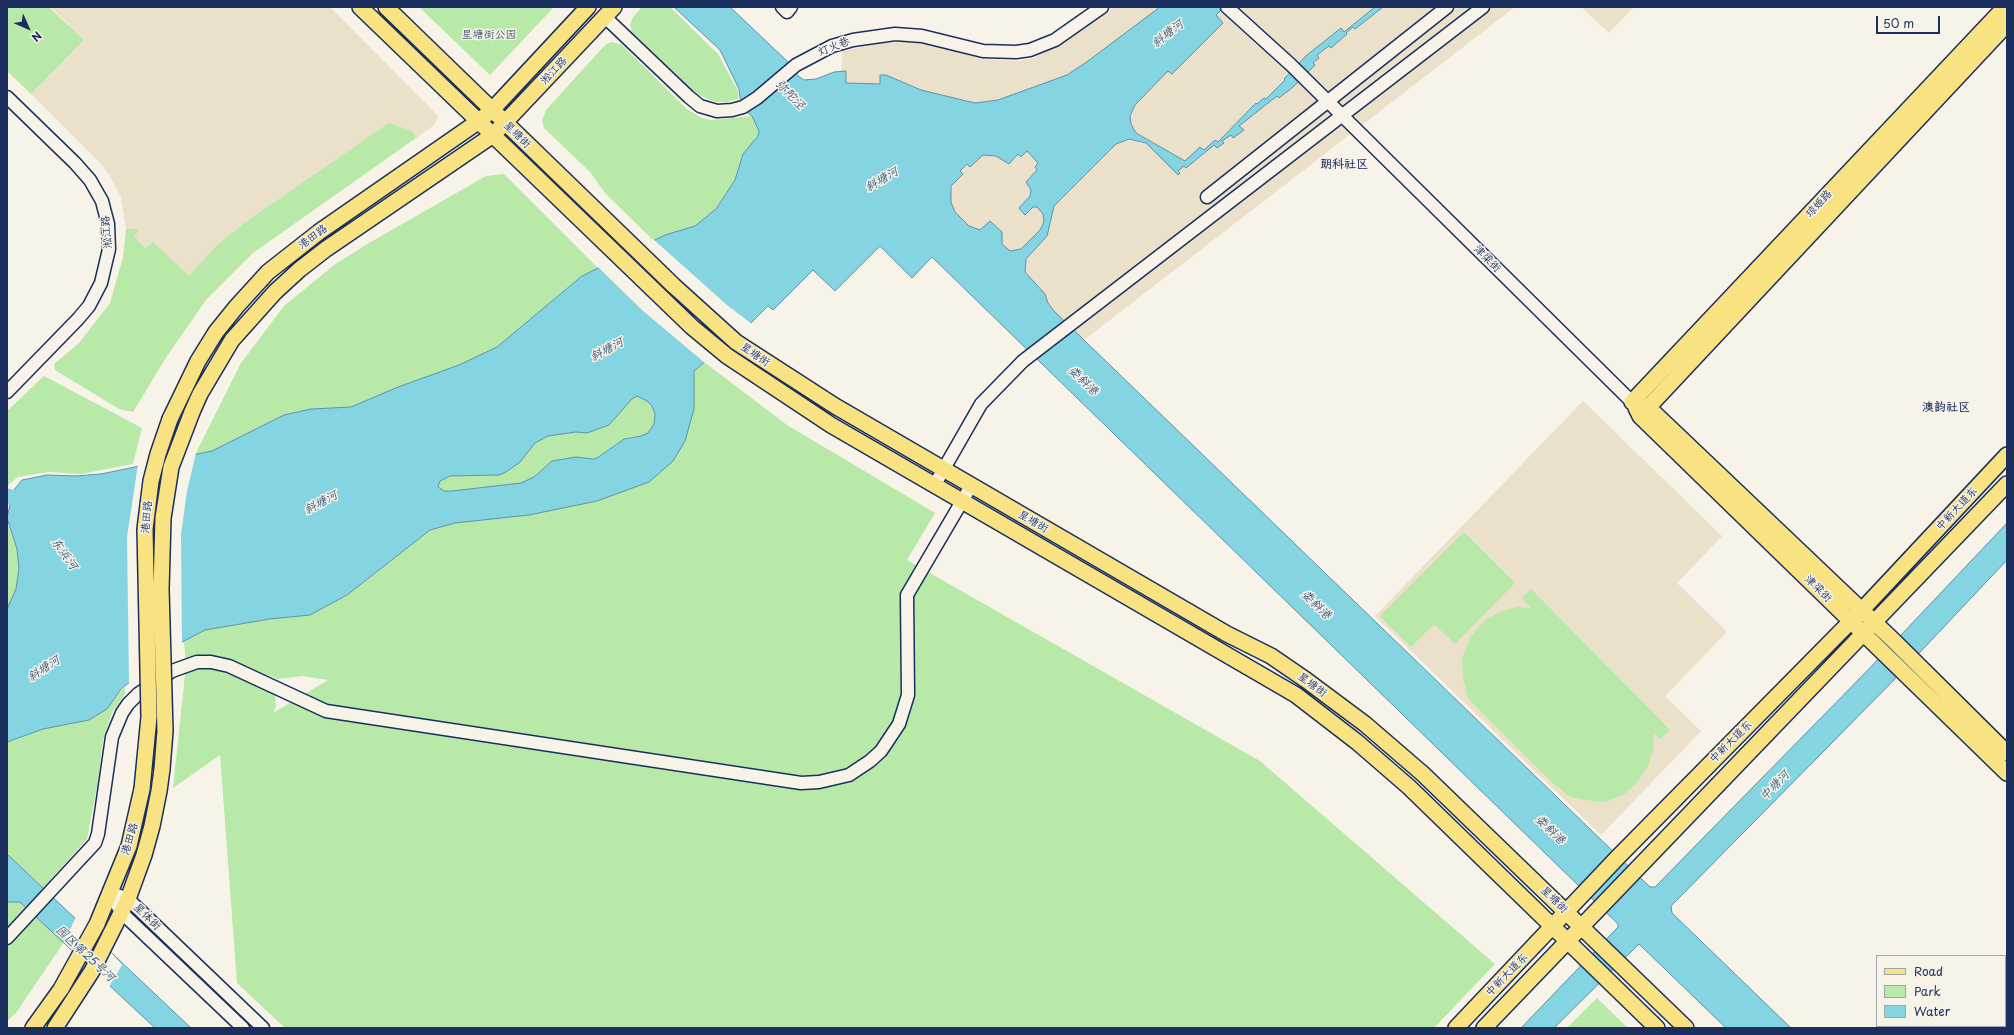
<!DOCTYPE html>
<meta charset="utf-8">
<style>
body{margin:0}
#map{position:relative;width:2014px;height:1035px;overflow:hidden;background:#f7f3e8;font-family:"Playpen Sans",sans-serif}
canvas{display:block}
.frame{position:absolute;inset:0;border:8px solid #1b2f5e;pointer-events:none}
.legend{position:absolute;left:1876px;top:955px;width:130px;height:72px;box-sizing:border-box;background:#f7f3e8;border:1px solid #9fa5b1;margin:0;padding:5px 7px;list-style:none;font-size:12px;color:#1b2f5e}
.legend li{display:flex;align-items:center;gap:8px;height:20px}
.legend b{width:20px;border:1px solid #9fa5b1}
.north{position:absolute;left:8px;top:8px;width:40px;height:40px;-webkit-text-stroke:3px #f7f3e8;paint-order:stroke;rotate:135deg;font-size:11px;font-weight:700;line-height:16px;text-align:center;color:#1b2f5e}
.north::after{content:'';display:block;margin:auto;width:14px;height:18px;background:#1b2f5e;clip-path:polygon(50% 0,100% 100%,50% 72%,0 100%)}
.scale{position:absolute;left:1876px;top:16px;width:64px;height:18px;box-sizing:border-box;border:2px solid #1b2f5e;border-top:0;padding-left:5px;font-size:12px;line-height:14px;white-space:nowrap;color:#1b2f5e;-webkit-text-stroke:3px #f7f3e8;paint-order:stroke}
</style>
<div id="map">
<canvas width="2014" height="1035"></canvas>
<div class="frame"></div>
<ul class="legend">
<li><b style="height:5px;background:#f8e281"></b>Road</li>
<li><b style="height:11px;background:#b8e9a9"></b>Park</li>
<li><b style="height:11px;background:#85d4e2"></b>Water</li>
</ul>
<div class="north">N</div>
<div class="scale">50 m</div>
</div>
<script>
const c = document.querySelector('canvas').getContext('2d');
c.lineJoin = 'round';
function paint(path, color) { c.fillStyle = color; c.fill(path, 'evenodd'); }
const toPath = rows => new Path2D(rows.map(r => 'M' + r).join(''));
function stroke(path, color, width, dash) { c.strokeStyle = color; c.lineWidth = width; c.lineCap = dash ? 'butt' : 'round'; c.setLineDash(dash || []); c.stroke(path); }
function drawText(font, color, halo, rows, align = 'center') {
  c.font = font + ' "Playpen Sans","LXGW WenKai TC",sans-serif'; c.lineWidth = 3; c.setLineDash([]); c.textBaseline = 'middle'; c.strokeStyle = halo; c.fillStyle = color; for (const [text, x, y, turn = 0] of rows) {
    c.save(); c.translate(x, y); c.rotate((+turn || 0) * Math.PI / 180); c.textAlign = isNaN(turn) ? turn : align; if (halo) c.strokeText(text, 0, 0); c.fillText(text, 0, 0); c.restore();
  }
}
const built = toPath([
 [51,7,330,7,437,115,438,118,434,125,416,138,412,131,389,124,244,223,216,246,189,277,153,243,147,248,134,237,139,231,134,228,126,229,121,197,110,176,101,164,31,94,84,40],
 [1114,7,1515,7,1084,340,1050,307,1045,294,1027,276,1024,268,1026,260,1001,264,841,95,842,51,885,43,902,42,929,44,983,59,1018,61,1034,58,1070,38],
 [1581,7,1634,7,1609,33],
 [1583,401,1722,536,1677,583,1727,632,1665,696,1701,731,1601,835,1375,616]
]);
const green = toPath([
 [7,7,49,7,84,40,31,94,7,71],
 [419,7,554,7,490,75],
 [642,7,670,7,718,54,738,91,738,99,727,102,715,102,697,94,632,32,630,25,633,17],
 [612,42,622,45,687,109,702,118,711,120,752,116,759,129,758,136,743,154,735,180,716,209,695,226,668,234,654,241,605,193,590,172,544,128,542,120,546,110,606,44],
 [389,123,412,131,416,138,253,253,206,300,167,356,133,412,119,409,55,370,54,364,79,343,110,303,123,257,126,229,135,228,139,231,134,237,146,248,153,242,189,276,216,246,244,223],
 [504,174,598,268,582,276,497,347,459,365,398,387,351,407,284,415,213,451,195,455,241,363,284,306,334,265,369,243,486,176],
 [704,362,787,425,935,513,907,560,1260,761,1495,964,1434,1028,285,1028,237,983,220,755,173,788,186,665,184,641,205,630,270,619,310,615,347,595,430,530,455,523,529,515,597,501,694,409,693,371],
 [239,665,278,679,302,676,328,680,273,713,276,706,275,694,215,666],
 [44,376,142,428,133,464,81,474,48,472,18,477,7,486,7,411],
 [637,396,647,401,652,406,655,414,654,424,648,433,641,436,629,437,617,443,597,458,593,459,582,457,552,461,534,477,521,483,452,491,444,491,438,487,440,481,450,476,499,475,506,472,520,462,535,443,548,436,576,432,587,433,609,425,632,399],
 [7,522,17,549,19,568,16,589,7,609],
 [1464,532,1515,583,1455,644,1434,624,1411,647,1380,616],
 [1531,589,1670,730,1660,739,1654,733,1653,750,1648,766,1636,784,1623,795,1604,802,1585,800,1570,797,1554,784,1479,710,1467,696,1463,676,1462,658,1471,636,1486,619,1502,611,1518,607,1531,608,1522,598],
 [125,686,125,694,112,713,103,740,98,781,87,839,43,888,7,854,7,742,43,729,89,720,107,709],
 [7,902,20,902,27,908,7,928],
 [35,916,64,942,16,1013,7,1021,7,944],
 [1597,998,1628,1028,1567,1028]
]);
const water = toPath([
 [674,7,730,7,787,61,798,76,804,80,816,79,834,72,846,71,846,83,880,84,880,75,886,75,921,90,975,103,998,100,1067,75,1088,61,1160,7,1224,7,1216,15,1223,23,1172,74,1168,71,1135,105,1130,116,1131,124,1136,133,1185,161,1200,147,1204,150,1215,140,1218,142,1256,103,1257,104,1264,98,1266,99,1285,80,1284,79,1307,55,1341,28,1344,32,1375,7,1383,7,1355,29,1353,27,1346,33,1347,34,1331,48,1329,46,1317,55,1319,58,1313,63,1315,65,1293,87,1279,98,1277,96,1239,126,1244,130,1233,138,1231,135,1222,141,1224,143,1217,148,1214,145,1186,168,1184,166,1178,171,1180,173,1178,175,1146,143,1129,139,1116,144,1054,206,1047,236,1026,259,1025,272,1045,294,1048,303,1054,311,1650,887,1655,887,1866,672,2007,523,2007,560,1891,683,1671,906,1672,913,1791,1028,1726,1028,1639,944,1554,1028,1521,1028,1618,927,1618,924,932,257,912,278,880,246,835,291,813,270,773,310,768,306,750,324,694,371,694,409,685,441,673,461,649,482,597,501,529,515,455,523,430,530,347,595,310,615,270,619,205,630,184,641,122,688,107,709,89,720,43,729,7,742,7,609,16,589,19,568,17,549,7,518,13,491,22,480,47,475,76,476,101,474,212,451,284,415,311,409,351,407,398,387,459,365,497,347,582,276,665,235,695,226,716,209,735,180,743,154,758,136,759,131,752,116,748,113,740,98,739,89,720,50,674,7],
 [1027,151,1038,163,1035,167,1037,170,1026,182,1031,190,1030,196,1019,208,1025,215,1033,207,1037,207,1043,214,1044,222,1040,230,1021,249,1010,251,1002,244,1002,232,990,221,980,230,969,226,955,212,951,202,951,186,963,174,960,171,967,164,970,167,983,155,996,156,1009,164,1018,154,1021,157,1027,151],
 [637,396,647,401,652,406,655,414,654,424,648,433,641,436,624,439,597,458,593,459,576,457,552,461,534,477,521,483,452,491,444,491,438,487,440,481,450,476,499,475,506,472,520,462,535,443,548,436,576,432,587,433,609,425,632,399,637,396],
 [7,854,43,888,191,1028,155,1028,20,902,7,902,7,854]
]);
const pier = toPath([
 [653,239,727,305,752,324,705,363,642,310,597,266],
 [196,453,187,491,181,535,182,645,129,685,127,537,138,464],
 [76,917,99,939,122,965,109,987,64,942]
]);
const river = toPath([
 [7,496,27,502,29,505]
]);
const minor = toPath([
 [782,7,787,12,791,7],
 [1227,7,1291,65,1632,402],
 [605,17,689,97,700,106,717,111,732,110,743,107,757,98,796,65,832,46,853,40,895,34,922,36,983,51,1016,52,1030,50,1055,40,1102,7],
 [7,97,75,163,90,180,102,201,108,224,109,249,101,283,89,306,78,319,7,392],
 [1207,197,1447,7],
 [934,486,981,404,1023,361,1483,7],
 [111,893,128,899,263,1028],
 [117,905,122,913,243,1028],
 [7,938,95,843,98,834,112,737,122,713,128,704,138,694,172,671,197,662,211,662,229,666,326,711,801,783,819,782,849,775,870,761,881,751,899,724,908,695,907,595,971,486]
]);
const major = toPath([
 [360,7,692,327,727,356,831,425,1296,695,1357,742,1409,787,1657,1028],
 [386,7,674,286,736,342,835,406,1227,634,1271,656,1306,680,1365,724,1423,774,1686,1028],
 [1632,402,2005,7],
 [1639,404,1649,408,1894,641,2007,753],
 [1636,408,1640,416,2007,773],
 [192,412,200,394,232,340,275,292,299,270,326,249,493,135,614,7],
 [1640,416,2007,24],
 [170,419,198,361,216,332,237,306,268,272,319,232,479,121,492,110,588,7],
 [33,1028,61,989,97,924,129,846,142,789],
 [55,1028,92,971,128,899,144,855,152,826,159,791,162,769],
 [1456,1028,1618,857,1861,611,2007,455],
 [1484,1028,2007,484]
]);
const majorBridge = toPath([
 [162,769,165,731,161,589,163,518,171,467,192,412],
 [142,789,149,717,145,529,151,481,158,454,170,419]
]);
const parkNames = [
 ["星塘街公园",489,35]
];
const streetNames = [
 ["灯火巷",834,47,-21],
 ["淞江路",554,71,-47],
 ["星塘街",517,135,44],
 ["琼姬路",1819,204,-47],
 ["淞江路",107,232,-95],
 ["港田路",313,237,-36],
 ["津梁街",1487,259,45],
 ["星塘街",755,355,34],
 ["中新大道东",1957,509,-47],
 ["港田路",147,517,-85],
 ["星塘街",1033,522,30],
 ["津梁街",1818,589,44],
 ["星塘街",1312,685,36],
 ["中新大道东",1731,742,-45],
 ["港田路",130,839,-73],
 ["星塘街",1554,900,44],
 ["星体街",147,917,44],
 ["中新大道东",1507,975,-46]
];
const waterNames = [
 ["斜塘河",1168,34,-38],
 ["弥陀泾",790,95,46],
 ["斜塘河",882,180,-30],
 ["斜塘河",607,350,-28],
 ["娄斜港",1083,381,44],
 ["斜塘河",321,503,-28],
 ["东浜河",64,554,55],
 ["娄斜港",1316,605,44],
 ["斜塘河",44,669,-33],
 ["中塘河",1775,786,-46],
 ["娄斜港",1550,830,44],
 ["园区第25号河",85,954,43]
];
const neighbourhoodNames = [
 ["朗科社区",1344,165],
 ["澳韵社区",1946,408]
];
paint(built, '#ebe0ca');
paint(green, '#b8e9a9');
paint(water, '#85d4e2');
stroke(water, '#5b92ad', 1);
paint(pier, '#f7f3e8');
stroke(river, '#85d4e2', 15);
stroke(minor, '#1b2f5e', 15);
stroke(major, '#1b2f5e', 18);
stroke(minor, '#f7f3e8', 12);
stroke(major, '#f8e281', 15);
stroke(majorBridge, '#1b2f5e', 18, []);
stroke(majorBridge, '#f8e281', 15);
drawText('11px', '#3a546d', '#f7f3e8', parkNames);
drawText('11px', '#1b2f5e', '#f7f3e8', streetNames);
drawText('italic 12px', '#36587f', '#f7f3e8', waterNames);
drawText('bold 12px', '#1b2f5e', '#f7f3e8', neighbourhoodNames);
</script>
